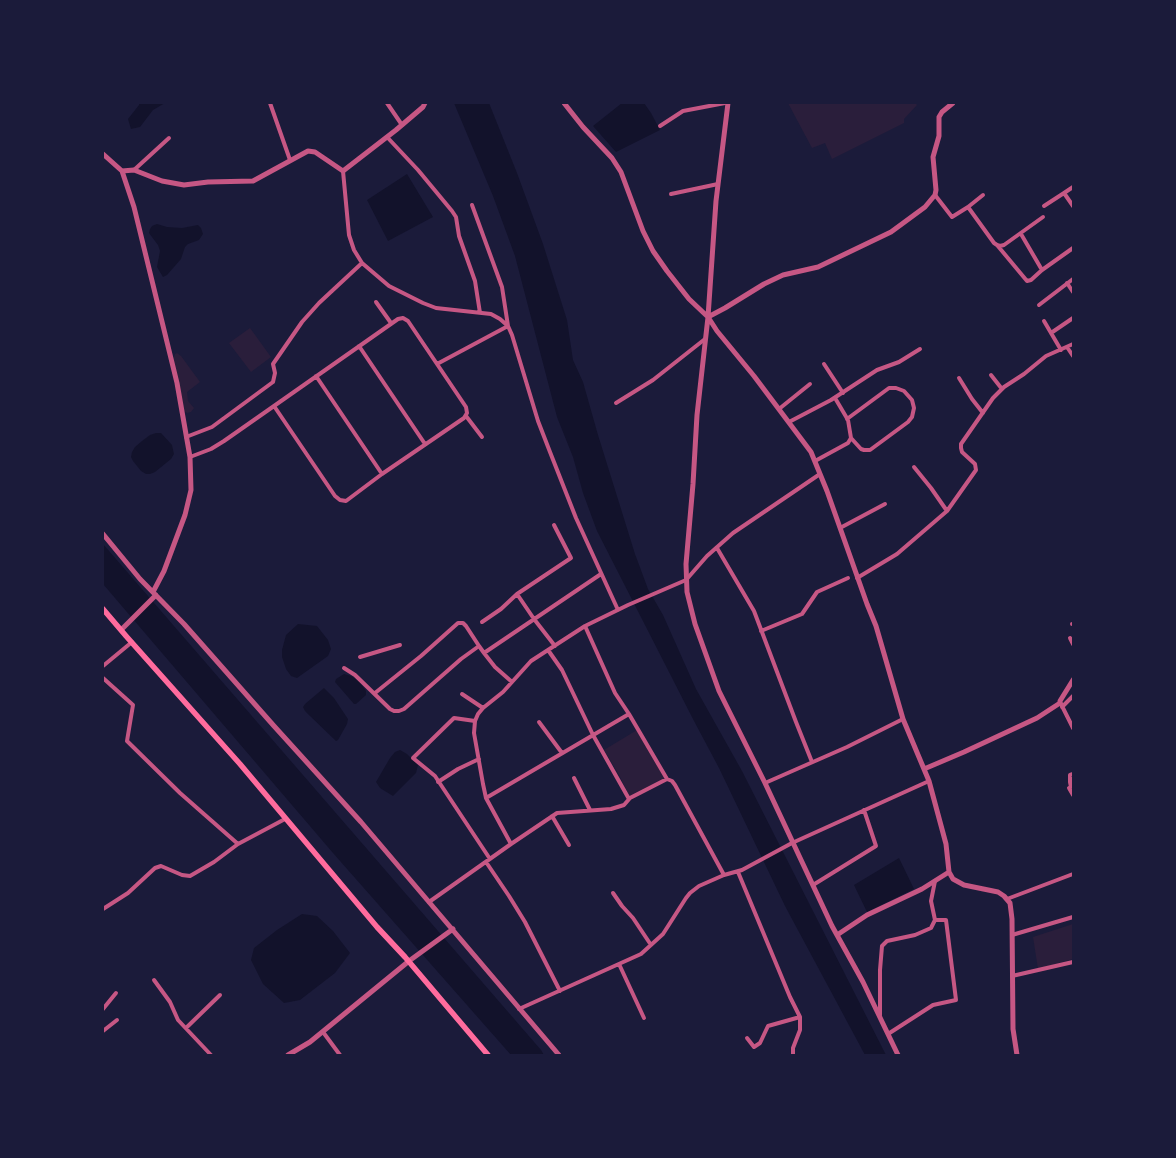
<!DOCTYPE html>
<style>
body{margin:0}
#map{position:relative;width:1176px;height:1158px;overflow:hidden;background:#1b1b3a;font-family:Overpass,sans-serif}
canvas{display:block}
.frame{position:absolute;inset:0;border:104px solid #1b1b3a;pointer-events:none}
</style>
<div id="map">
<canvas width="1176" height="1158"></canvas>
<div class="frame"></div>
</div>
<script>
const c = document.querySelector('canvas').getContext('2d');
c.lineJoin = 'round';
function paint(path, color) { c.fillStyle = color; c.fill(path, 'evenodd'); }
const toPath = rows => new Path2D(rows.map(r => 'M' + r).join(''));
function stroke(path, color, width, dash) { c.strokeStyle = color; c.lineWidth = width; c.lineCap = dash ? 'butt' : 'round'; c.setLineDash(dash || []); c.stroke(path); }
const green = toPath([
 [788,103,915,103,917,105,904,119,904,123,832,159,825,143,812,148],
 [250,328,271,357,251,372,229,343],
 [177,353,181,356,200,382,187,392,188,401,194,408,191,412,187,413,184,411,173,359,175,354],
 [637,730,666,779,630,797,619,775,604,750],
 [1073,924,1073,959,1038,969,1033,937]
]);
const water = toPath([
 [139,103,165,103,153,110,140,127,131,129,128,119,139,105],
 [454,103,489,103,517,173,543,244,567,320,573,360,583,382,598,435,635,554,648,589,663,615,696,689,742,771,886,1055,865,1055,785,906,719,768,694,721,597,531,583,493,573,457,557,417,515,256,493,196],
 [622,103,644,103,651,113,660,130,616,152,593,126],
 [407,174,433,217,388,241,367,200],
 [157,224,167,227,182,228,198,225,201,228,203,234,199,240,188,244,185,247,181,259,167,275,163,277,157,267,160,251,158,245,149,233,150,229,152,226],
 [156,433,161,433,172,445,174,454,171,459,155,472,150,474,146,474,141,471,133,461,131,457,132,452,135,447,142,441,150,435],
 [103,544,541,1050,544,1055,511,1055,333,853,103,584],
 [298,624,317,626,328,640,331,649,328,656,297,678,291,676,286,669,282,657,282,650,286,635],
 [344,674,351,676,359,681,366,691,366,695,356,704,354,704,335,682,336,679],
 [324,688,334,698,348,719,347,724,338,740,336,741,310,716,305,711,303,707,305,704],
 [400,750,407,754,418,765,416,773,393,796,380,788,376,782,390,758,395,752],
 [899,858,914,889,867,912,854,885],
 [302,914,317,916,333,931,350,953,335,973,300,1000,284,1003,263,984,251,960,254,948,277,930]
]);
const minor = toPath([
 [270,103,290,160],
 [387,103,402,125],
 [660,126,683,111,725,103],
 [387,137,418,170,452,211,456,217,459,236,475,281,480,313],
 [134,170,169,138],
 [343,171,349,235,354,250,362,263,389,286,423,303,436,308,491,314,500,319,508,326,512,335,538,421,550,452,576,518,618,610],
 [1073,187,1064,193,1073,206],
 [671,194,718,184],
 [935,195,952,217,968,207],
 [983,195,968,207,994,243,997,245,1000,246,1004,245,1043,217],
 [1044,206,1064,193],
 [1021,234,1042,270,1073,248],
 [997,245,1027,281,1031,280,1042,270],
 [1067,283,1073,292],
 [376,302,391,323],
 [1039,305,1073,279],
 [1044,321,1061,350],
 [1051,333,1073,318],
 [359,346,425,444],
 [1067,347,1073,356],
 [437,364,508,326,502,287,472,205],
 [824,364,843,393],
 [991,375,1002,389],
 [316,376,382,474],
 [959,378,972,399,983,413],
 [616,403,653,380,705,339],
 [779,409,810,384],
 [466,416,482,437],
 [847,419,889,388,896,388,904,391,912,400,914,408,912,417,908,422,870,450,864,450,861,449,851,438],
 [789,422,831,400,877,370,899,362,920,349],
 [186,437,212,427,273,382,275,373,273,364,302,322,319,303,362,263],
 [190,457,211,449,224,441,274,406,398,319,403,318,408,321,466,407,467,413,464,418,382,474,346,501,340,500,335,496,274,406],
 [815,461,848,443,851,438,848,420,835,398],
 [914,467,931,488,947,511],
 [840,528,885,504],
 [717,548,754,611,796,722,812,762],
 [857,578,897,554,947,511,976,470,975,464,962,452,961,448,961,444,993,398,1004,387,1024,374,1046,356,1073,344],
 [517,594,534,619,555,646],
 [482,622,501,609,517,594,571,558,554,525],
 [1072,624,1073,624],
 [585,626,615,693,629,714,667,779],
 [761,631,802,614,817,592,848,578],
 [1070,638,1073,644],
 [548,650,562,670,593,735,629,799],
 [484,653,495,667,512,682],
 [360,657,400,645],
 [103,666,132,642],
 [344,668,355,675,390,709,394,711,399,711,404,709,461,659,479,646,484,653,601,574],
 [103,678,133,705,127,741,180,793,238,844],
 [375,693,421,656,458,623,463,623,466,626,479,646],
 [462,694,483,708],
 [1060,702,1073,728],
 [1062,707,1073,696],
 [475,721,454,718,413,758,435,776,490,859],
 [539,722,562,753],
 [1073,774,1070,775,1070,782,1071,787,1069,788,1073,795],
 [574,778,590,810],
 [438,782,458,769,479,759],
 [765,783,847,747,903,719],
 [486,798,629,714],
 [552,816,569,845],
 [511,844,557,813,611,809,624,805,630,798,667,779,672,781,675,785,724,875],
 [486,862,509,896,525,922,560,991],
 [738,872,790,997,800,1017,800,1030,793,1048,793,1055],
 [813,885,876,846,864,810],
 [613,893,622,906,633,918,651,945],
 [1007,899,1073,874],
 [429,902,511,844,486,798,483,784,474,733,475,721,478,714,483,708,503,692,531,661,585,626,628,605,686,580,707,556,733,533,820,474],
 [103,909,128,893,155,868,161,866,182,875,190,876,214,862,238,844,285,819],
 [1012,935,1073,917],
 [619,964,644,1018],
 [1012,976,1073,962],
 [154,980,170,1002,178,1020,211,1055],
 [103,1009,116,993],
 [519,1009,641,954,663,934,686,898,690,893,699,886,724,875,742,870,792,843,929,781],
 [880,1015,880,970,882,946,887,941,915,935,931,928,935,920,931,901,935,881],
 [186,1028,220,995],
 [103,1031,117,1020],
 [323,1032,340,1055],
 [888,1034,933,1005,956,1000,946,920,935,920],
 [747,1038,754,1047,760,1043,768,1026,800,1017]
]);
const tertiary = toPath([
 [564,103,583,127,612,158,621,172,643,231,653,251,667,271,689,299,708,317,717,331,754,376,811,452,827,491,867,604,876,626,903,719,929,781,946,844,949,872,953,879,964,885,998,892,1004,896,1010,903,1012,919,1013,1029,1017,1055],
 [728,103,716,201,708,317,697,415,693,484,686,564,687,592,695,624,719,691,765,783,832,926,863,982,898,1055],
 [103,154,122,171,134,207,177,383,190,457,191,490,185,515,164,571,153,592],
 [122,171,134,170,162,181,184,185,208,182,253,181,308,151,315,152,343,171,396,130,423,107,425,103],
 [708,317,725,308,764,284,783,275,818,267,891,232,925,207,935,195,936,190,933,157,939,136,939,117,942,112,953,103],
 [103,534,140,579,184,624,274,726,361,822,559,1055],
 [121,630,156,595],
 [924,769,964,752,1037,718,1060,703,1060,701,1073,680],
 [837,935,867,915,922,889,949,872],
 [288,1055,310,1042,409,961,453,929]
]);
const secondary = toPath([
 [103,609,126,636,240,764,377,927,405,957,488,1055]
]);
paint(green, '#2a1e3b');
paint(water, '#12122b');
stroke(minor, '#c65784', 4);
stroke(tertiary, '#c65784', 5);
stroke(secondary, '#ff6b9d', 5.5);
</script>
